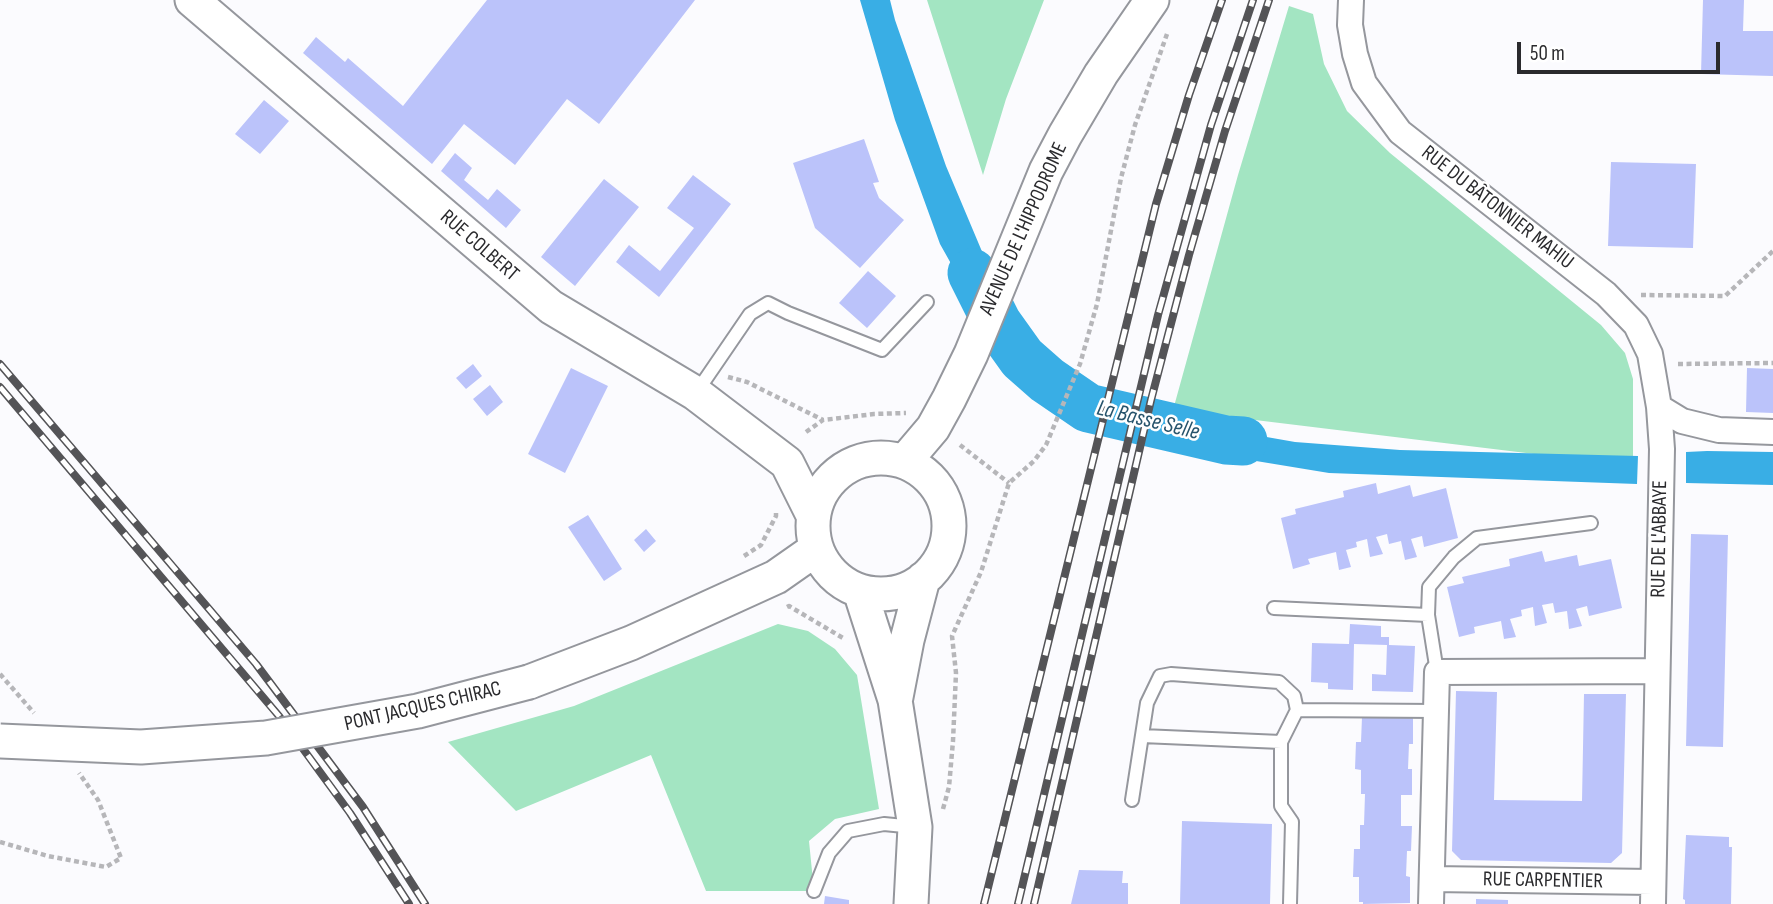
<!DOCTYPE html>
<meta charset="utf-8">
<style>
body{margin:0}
#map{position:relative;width:1773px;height:904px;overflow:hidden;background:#fbfbfe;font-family:"Sofia Sans Condensed",sans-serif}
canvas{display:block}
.scale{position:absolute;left:1517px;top:42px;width:203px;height:32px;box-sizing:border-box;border:4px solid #2a2a2d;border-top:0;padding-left:9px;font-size:21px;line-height:24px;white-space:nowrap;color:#2a2a2d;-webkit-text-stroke:5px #fff;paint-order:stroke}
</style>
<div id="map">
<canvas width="1773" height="904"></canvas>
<div class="scale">50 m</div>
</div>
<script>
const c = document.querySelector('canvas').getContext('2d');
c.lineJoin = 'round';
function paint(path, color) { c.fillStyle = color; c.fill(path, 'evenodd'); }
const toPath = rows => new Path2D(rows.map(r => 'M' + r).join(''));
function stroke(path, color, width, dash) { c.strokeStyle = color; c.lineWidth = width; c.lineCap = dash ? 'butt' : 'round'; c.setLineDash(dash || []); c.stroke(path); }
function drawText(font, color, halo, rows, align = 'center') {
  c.font = font + ' "Sofia Sans Condensed",sans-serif'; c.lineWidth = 5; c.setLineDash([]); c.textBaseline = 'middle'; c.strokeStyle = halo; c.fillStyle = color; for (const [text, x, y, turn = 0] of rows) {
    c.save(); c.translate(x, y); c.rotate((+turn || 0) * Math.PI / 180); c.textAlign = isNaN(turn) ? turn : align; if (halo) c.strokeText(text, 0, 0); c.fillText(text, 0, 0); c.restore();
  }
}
const green = toPath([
 [927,0,1044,0,1006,99,983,175],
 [1289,6,1313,14,1324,64,1347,111,1390,153,1601,325,1625,353,1633,379,1633,466,1173,410,1238,175],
 [778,624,808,631,835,649,857,675,879,809,835,819,809,841,814,891,706,891,651,755,516,811,448,742,574,706]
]);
const water = toPath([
 [860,0,890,0,895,20,946,166,1010,318,999,349,940,244,895,120],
 [1179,418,1204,426,1295,442,1400,450,1638,456,1637,484,1329,473,1171,447],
 [1707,451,1773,452,1773,485,1686,483,1686,452]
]);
const river = toPath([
 [972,273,997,323,1022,358,1047,380,1088,408,1226,440,1243,441]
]);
const building = toPath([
 [487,0,695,0,599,124,567,99,515,165,464,124,432,164,303,53,316,37,345,62,348,58,403,106],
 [1703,0,1744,0,1743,31,1773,31,1773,76,1701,74],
 [264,100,289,121,260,154,235,134],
 [864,139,879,182,873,183,879,198,904,220,860,268,815,228,793,163],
 [455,153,472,168,464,180,488,200,497,189,521,210,506,228,441,171],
 [1611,162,1696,164,1693,248,1608,246],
 [693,175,731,204,659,297,616,262,629,245,660,271,694,228,667,208],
 [604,179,639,207,575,286,541,257],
 [868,271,896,296,867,328,839,303],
 [473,364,482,376,466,389,456,378],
 [571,368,608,386,565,473,528,454],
 [1747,368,1773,369,1773,413,1746,412],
 [490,385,503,402,487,416,473,399],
 [1376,483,1378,494,1410,485,1413,497,1446,488,1458,538,1424,547,1422,536,1411,539,1417,557,1405,560,1401,541,1389,544,1387,534,1376,537,1383,554,1370,557,1367,539,1356,542,1357,547,1346,550,1351,567,1339,570,1336,552,1308,559,1310,564,1293,569,1281,518,1296,514,1295,509,1344,497,1343,491],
 [588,515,622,569,604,581,568,527],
 [646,529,656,541,644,552,634,540],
 [1691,534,1728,535,1723,747,1686,746],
 [1542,551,1545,562,1577,555,1579,566,1611,559,1622,608,1589,616,1587,606,1576,609,1582,626,1569,629,1567,611,1555,613,1553,603,1542,605,1547,623,1535,626,1533,607,1521,610,1522,616,1510,619,1516,637,1504,639,1501,621,1474,627,1475,633,1459,637,1447,587,1464,583,1462,577,1510,566,1509,559],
 [1350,624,1381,626,1381,637,1389,637,1389,645,1415,646,1413,692,1372,691,1372,674,1386,675,1387,645,1354,644,1353,690,1328,689,1328,683,1311,682,1312,643,1349,644],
 [1456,691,1497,692,1494,800,1582,801,1584,694,1626,694,1622,853,1611,863,1461,860,1452,851],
 [1362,717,1413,718,1413,744,1409,744,1408,769,1412,769,1412,795,1401,795,1401,826,1412,826,1411,851,1407,851,1406,876,1410,877,1410,903,1363,904,1363,902,1359,902,1359,877,1353,877,1354,849,1360,849,1360,825,1364,825,1365,794,1361,794,1361,770,1355,769,1356,742,1361,742],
 [1182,821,1272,824,1270,904,1180,904],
 [1686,835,1729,837,1729,847,1732,847,1731,904,1685,904,1685,900,1683,899],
 [1079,870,1123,871,1122,883,1128,883,1128,904,1071,904],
 [825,896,849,900,849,904,824,904],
 [1476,899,1508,900,1508,904,1476,904]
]);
const path = toPath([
 [1641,295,1725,296,1773,251],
 [1678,364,1773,363],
 [728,377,747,382,823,420],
 [806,432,823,420,874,414,906,413],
 [960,445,1009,483],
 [744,556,761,545,776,516,776,511],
 [787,607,789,606,843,638],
 [0,674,34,713],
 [943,809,949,787,953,741,956,673,952,636,981,572,1009,483,1034,461,1046,445,1080,364,1097,304,1121,178,1135,125,1167,34],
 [0,842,48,856,106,867,121,858,98,800,79,773]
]);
const lane = toPath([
 [696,393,750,314,768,303,788,313,882,350,927,302],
 [1274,608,1428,615],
 [1437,672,1428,615,1429,587,1454,557,1477,538,1591,523],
 [1142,736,1281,742,1297,710],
 [1281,742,1281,806,1292,822,1290,904],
 [1132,800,1147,703,1160,676,1171,674,1279,682,1294,696,1297,710,1436,711],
 [814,891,829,853,848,831,884,824,914,827]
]);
const street = toPath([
 [1351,0,1350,25,1355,54,1364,83,1400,132,1606,294,1636,325,1650,354,1659,407,1662,449,1653,904],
 [1659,407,1682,421,1719,430,1773,432],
 [1432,879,1653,882],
 [1431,904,1437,672,1657,671]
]);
const secondary = toPath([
 [192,0,551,307,695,393,787,463,813,515],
 '813 526a68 68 0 1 1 136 0a68 68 0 1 1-136 0Z',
 [905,461,933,428,949,399,971,354,1046,171,1065,135,1101,74,1152,0],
 [860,591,895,700,915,827,911,904],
 [529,682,631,643,776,577,816,549],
 [896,697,907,640,923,579]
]);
const rail = toPath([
 [0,364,256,664,363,807,425,904],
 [0,387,279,716,350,813,409,904],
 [984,904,1156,204,1189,95,1222,0],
 [1018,904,1158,315,1211,125,1253,0],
 [1034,904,1151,400,1189,255,1225,131,1269,0]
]);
const secondaryBridge = toPath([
 [0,741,141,747,266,738,418,711,529,682]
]);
const streetNames = [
 ["RUE DU BÂTONNIER MAHIU",1497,208,38],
 ["AVENUE DE L'HIPPODROME",1024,229,-66],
 ["RUE COLBERT",479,246,41],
 ["RUE DE L'ABBAYE",1660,539,-89],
 ["PONT JACQUES CHIRAC",423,707,-13],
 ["RUE CARPENTIER",1543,881,1]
];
const waterNames = [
 ["La Basse Selle",1148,421,14]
];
paint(green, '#a3e5c2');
paint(water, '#39aee5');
stroke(river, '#39aee5', 49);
paint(building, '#bbc3fa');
stroke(lane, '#95979d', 16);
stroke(street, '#95979d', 28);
stroke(secondary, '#95979d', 37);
stroke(path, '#b6b6b9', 4.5, [5, 3.5]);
stroke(lane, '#fff', 12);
stroke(street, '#fff', 24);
stroke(secondary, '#fff', 33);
stroke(rail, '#545457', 8);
stroke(rail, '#fff', 5, [16]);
stroke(secondaryBridge, '#95979d', 37, []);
stroke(secondaryBridge, '#fff', 33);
drawText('21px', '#2a2a2d', '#fff', streetNames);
drawText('italic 23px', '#27546c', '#fff', waterNames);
</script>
